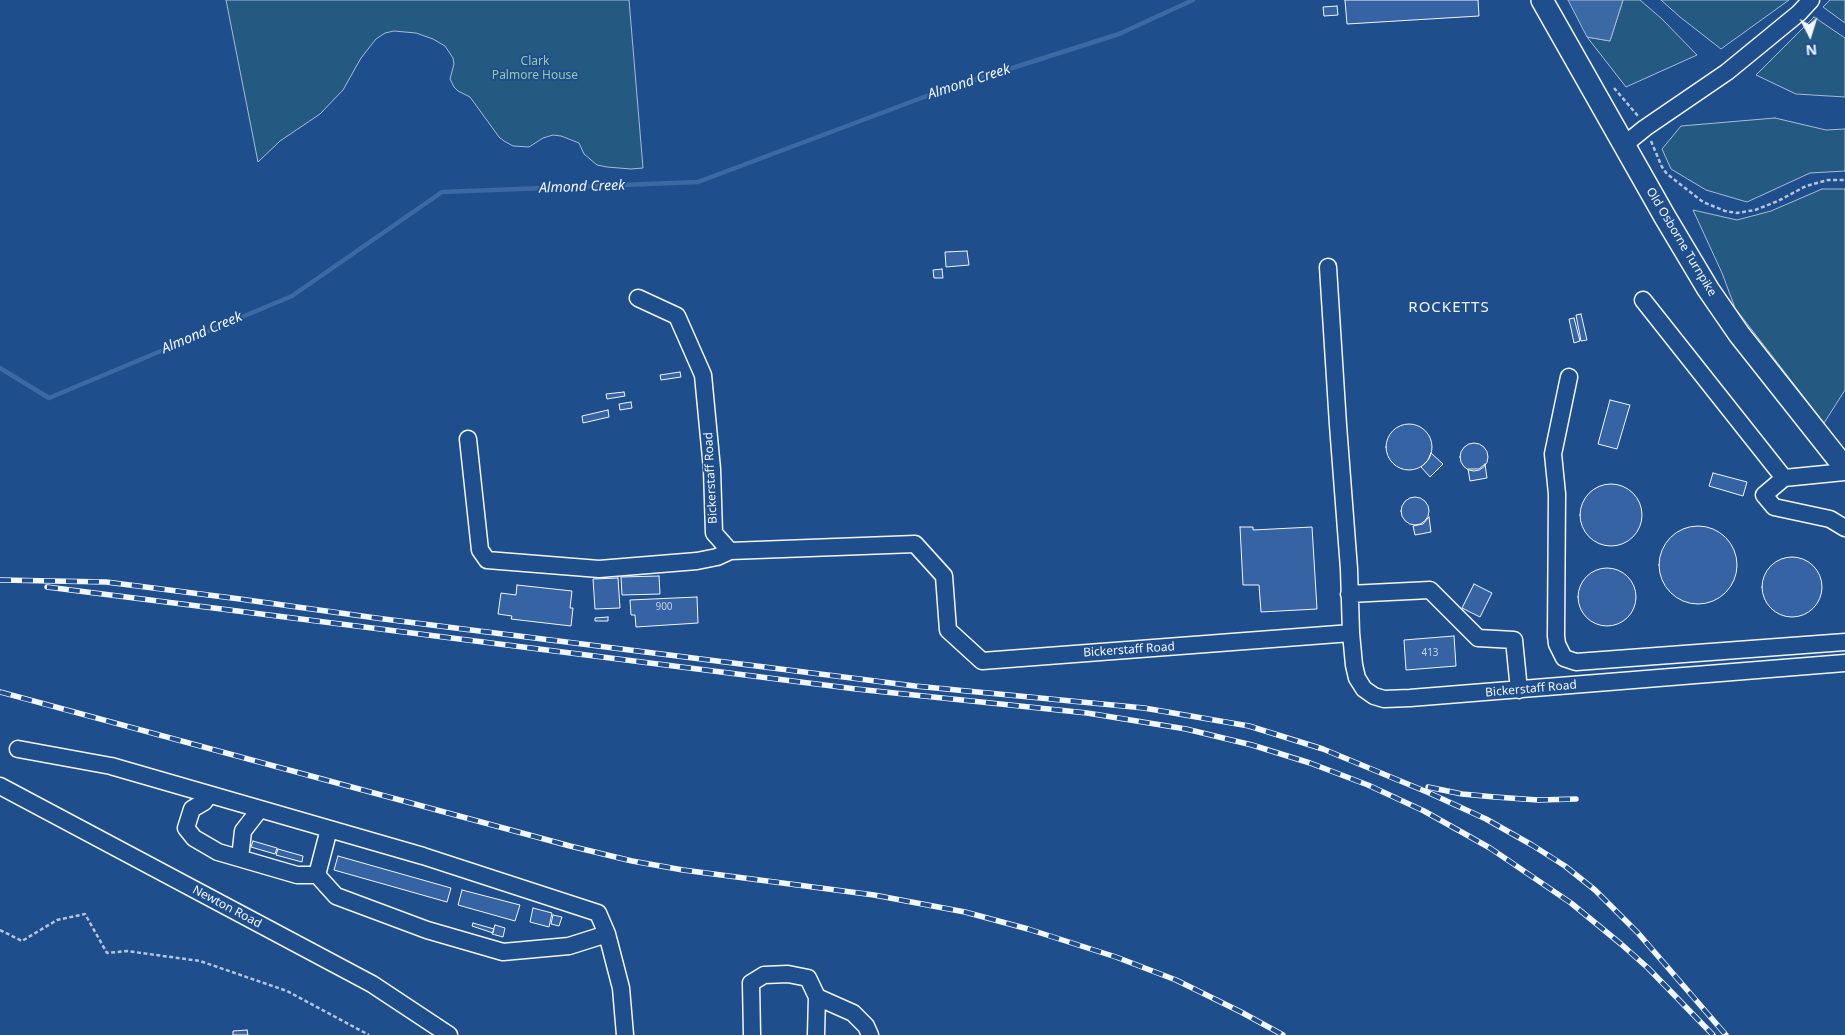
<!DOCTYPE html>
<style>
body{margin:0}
#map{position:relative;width:1845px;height:1035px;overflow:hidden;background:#1f4e8c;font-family:"Noto Sans",sans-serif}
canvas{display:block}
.north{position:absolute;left:1785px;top:10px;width:50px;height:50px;-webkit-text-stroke:4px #1f4e8c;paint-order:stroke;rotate:175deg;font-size:14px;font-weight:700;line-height:20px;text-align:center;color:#f2f6ff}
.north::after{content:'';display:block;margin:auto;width:18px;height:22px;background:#f2f6ff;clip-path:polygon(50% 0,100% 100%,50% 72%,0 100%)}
</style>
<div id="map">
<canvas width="1845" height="1035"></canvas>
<div class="north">N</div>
</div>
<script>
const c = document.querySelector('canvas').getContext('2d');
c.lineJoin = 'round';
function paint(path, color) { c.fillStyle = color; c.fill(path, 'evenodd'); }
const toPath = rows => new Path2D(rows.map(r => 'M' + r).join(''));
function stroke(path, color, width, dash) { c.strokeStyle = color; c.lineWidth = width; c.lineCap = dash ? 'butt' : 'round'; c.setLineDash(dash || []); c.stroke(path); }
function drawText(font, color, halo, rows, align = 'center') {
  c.font = font + ' "Noto Sans",sans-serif'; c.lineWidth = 4; c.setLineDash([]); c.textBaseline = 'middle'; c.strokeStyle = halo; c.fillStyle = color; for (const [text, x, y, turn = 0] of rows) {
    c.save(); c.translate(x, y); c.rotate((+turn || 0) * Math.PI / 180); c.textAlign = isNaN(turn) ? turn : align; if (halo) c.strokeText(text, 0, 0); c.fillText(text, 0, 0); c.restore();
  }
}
const green = toPath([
 [226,0,629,0,643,168,631,169,607,167,597,165,584,154,579,143,561,136,553,135,543,138,529,147,513,146,504,141,499,137,470,97,458,91,454,87,450,79,454,64,453,58,445,46,433,39,416,33,394,31,385,33,376,39,361,58,343,90,320,114,280,141,258,162,226,0],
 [1623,0,1640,0,1662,19,1697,55,1626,87,1587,37,1610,41,1623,0],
 [1661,0,1789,0,1721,49,1680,17,1661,0],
 [1830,0,1845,0,1845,23,1823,7,1830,0],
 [1814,17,1845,38,1845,97,1796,94,1756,75,1814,17],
 [1775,118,1826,130,1845,129,1845,171,1810,173,1747,202,1706,190,1671,169,1662,149,1681,126,1775,118],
 [1822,189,1845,189,1845,390,1824,423,1735,308,1722,273,1693,210,1737,220,1771,211,1822,189]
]);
const water = toPath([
 [1568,0,1623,0,1610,41,1587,37,1568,0]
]);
const stream = toPath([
 [0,368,49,398,292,296,442,192,698,182,940,91,1119,34,1193,0]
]);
const building = toPath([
 [1345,0,1478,0,1479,16,1347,24,1345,0],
 [1337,6,1338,15,1324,16,1323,7,1337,6],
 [967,251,969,265,946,267,945,252,967,251],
 [942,269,943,278,934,278,933,270,942,269],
 [1581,314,1587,340,1581,341,1576,315,1581,314],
 [1574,318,1580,341,1574,343,1569,319,1574,318],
 [680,372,681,377,661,380,660,375,680,372],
 [624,392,625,396,607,399,606,394,624,392],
 [1610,400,1630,405,1617,449,1598,444,1610,400],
 [631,402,632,408,620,410,619,404,631,402],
 [608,410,609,417,583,423,582,416,608,410],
 '1386 447a23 23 0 1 1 46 0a23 23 0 1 1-46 0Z',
 '1460 457a14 14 0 1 1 28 0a14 14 0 1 1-28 0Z',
 [1431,453,1443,464,1430,477,1421,467,1428,460,1431,453],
 [1485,464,1487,478,1470,481,1468,469,1479,469,1485,464],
 [1713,473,1747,482,1743,496,1709,486,1713,473],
 '1580 515a31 31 0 1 1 62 0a31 31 0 1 1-62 0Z',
 '1401 511a14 14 0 1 1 28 0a14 14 0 1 1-28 0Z',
 [1429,517,1431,532,1415,535,1413,526,1423,524,1429,517],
 '1659 565a39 39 0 1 1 78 0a39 39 0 1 1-78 0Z',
 [1240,527,1253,527,1253,530,1312,527,1317,609,1261,612,1259,585,1243,585,1240,527],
 '1762 587a30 30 0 1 1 60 0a30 30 0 1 1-60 0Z',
 '1578 597a29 29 0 1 1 58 0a29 29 0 1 1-58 0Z',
 [659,576,660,594,622,595,621,577,659,576],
 [618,578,620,608,595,609,593,579,618,578],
 [1474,584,1492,593,1480,617,1462,608,1474,584],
 [517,585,572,591,570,608,573,608,571,626,511,619,512,616,498,614,501,593,516,595,517,585],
 [697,597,698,623,636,627,635,615,631,615,630,600,697,597],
 [608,617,608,621,595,621,595,618,608,617],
 [1454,636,1456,666,1406,670,1404,640,1454,636],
 [253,841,277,848,275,854,251,847,253,841],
 [278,849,303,856,302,862,276,855,278,849],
 [338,856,451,888,447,902,334,870,338,856],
 [462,890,520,905,515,921,458,905,462,890],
 [533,908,552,913,549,927,530,922,533,908],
 [553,915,562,917,559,926,551,924,553,915],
 [473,923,494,929,493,933,472,926,473,923],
 [495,925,505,928,503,937,492,934,495,925],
 [247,1030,248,1035,233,1035,233,1031,247,1030]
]);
const path = toPath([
 [1614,88,1638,116],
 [1651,141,1662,167,1667,174,1703,202,1725,211,1737,213,1755,210,1778,201,1806,186,1828,180,1845,180],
 [0,930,22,941,57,920,85,914,107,953,127,951,200,961,287,991,369,1035]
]);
const minor = toPath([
 [1624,145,1645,128,1727,72,1799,13,1811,0],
 [1328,267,1338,425,1349,569,1351,633,1354,665,1357,678,1364,689,1374,696,1384,699,1410,698,1845,663],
 [638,298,677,316,703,375,712,469,714,533,730,551,915,544,944,576,948,630,982,661,1351,633],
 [1643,300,1784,478,1845,472],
 [1569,377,1553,454,1557,494,1556,636,1557,644,1564,658,1576,662,1845,642],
 [468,439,480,550,487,560,599,569,697,561,717,557,730,551],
 [1784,478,1764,495,1774,507,1830,519,1845,528],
 [1349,594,1430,590,1478,638,1514,640,1519,690],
 [18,749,111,766,423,856,598,913,607,934,621,988,625,1035],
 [0,786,372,984,449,1035],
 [209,795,204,802,192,809,186,828,194,838,218,852,297,875,317,875],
 [329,829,317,875,336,896,427,930,503,952,569,946,607,934],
 [240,858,243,831,260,809],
 [817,997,853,1013,866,1026,870,1035],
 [752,1035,751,983,764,975,788,974,808,978,817,997,816,1035]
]);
const major = toPath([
 [1542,0,1665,217,1708,289,1739,334,1845,468]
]);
const rail = toPath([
 [0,580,106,582,240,599,376,618,915,686,1144,708,1249,726,1323,749,1427,792,1486,819,1532,845,1565,866,1595,890,1638,933,1726,1035],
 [47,587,856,689,1087,713,1186,729,1252,745,1310,763,1368,785,1424,811,1490,848,1571,903,1621,944,1648,968,1713,1035],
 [0,692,570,846,632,861,683,870,874,895,965,912,1028,929,1116,957,1176,980,1241,1012,1283,1035],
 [1428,787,1462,794,1495,797,1538,800,1576,799]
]);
const numberNames = [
 ["900",664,607],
 ["413",1430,653]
];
const parkNames = [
 ["Clark",535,62],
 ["Palmore House",535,76]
];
const streetNames = [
 ["Old Osborne Turnpike",1681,242,59],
 ["Bickerstaff Road",711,478,-93],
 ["Bickerstaff Road",1129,650,-4],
 ["Bickerstaff Road",1531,689,-5],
 ["Newton Road",227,907,28]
];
const waterNames = [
 ["Almond Creek",969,82,-18],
 ["Almond Creek",582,187,-2],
 ["Almond Creek",202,333,-23]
];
const quarterNames = [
 ["ROCKETTS",1449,308]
];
paint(green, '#245a82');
stroke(green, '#a8bbd7', 1);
paint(water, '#3b69a3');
stroke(water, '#a8bbd7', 1);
stroke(stream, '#3b69a3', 4.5);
paint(building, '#3563a3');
stroke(building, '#f2f6ff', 1);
stroke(minor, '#f2f6ff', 19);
stroke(major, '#f2f6ff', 24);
stroke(path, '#b3c4dc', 2.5, [4, 2.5]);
stroke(minor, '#1f4e8c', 16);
stroke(major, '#1f4e8c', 21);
stroke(rail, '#f2f6ff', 5.5);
stroke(rail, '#1f4e8c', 4, [11]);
drawText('10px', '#c3d1e8', null, numberNames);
drawText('12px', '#97c8a6', '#1f4e8c', parkNames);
drawText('12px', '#f2f6ff', '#1f4e8c', streetNames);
drawText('italic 14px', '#f2f6ff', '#1f4e8c', waterNames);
c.letterSpacing = '1px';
drawText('15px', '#f2f6ff', '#1f4e8c', quarterNames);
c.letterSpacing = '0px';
</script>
